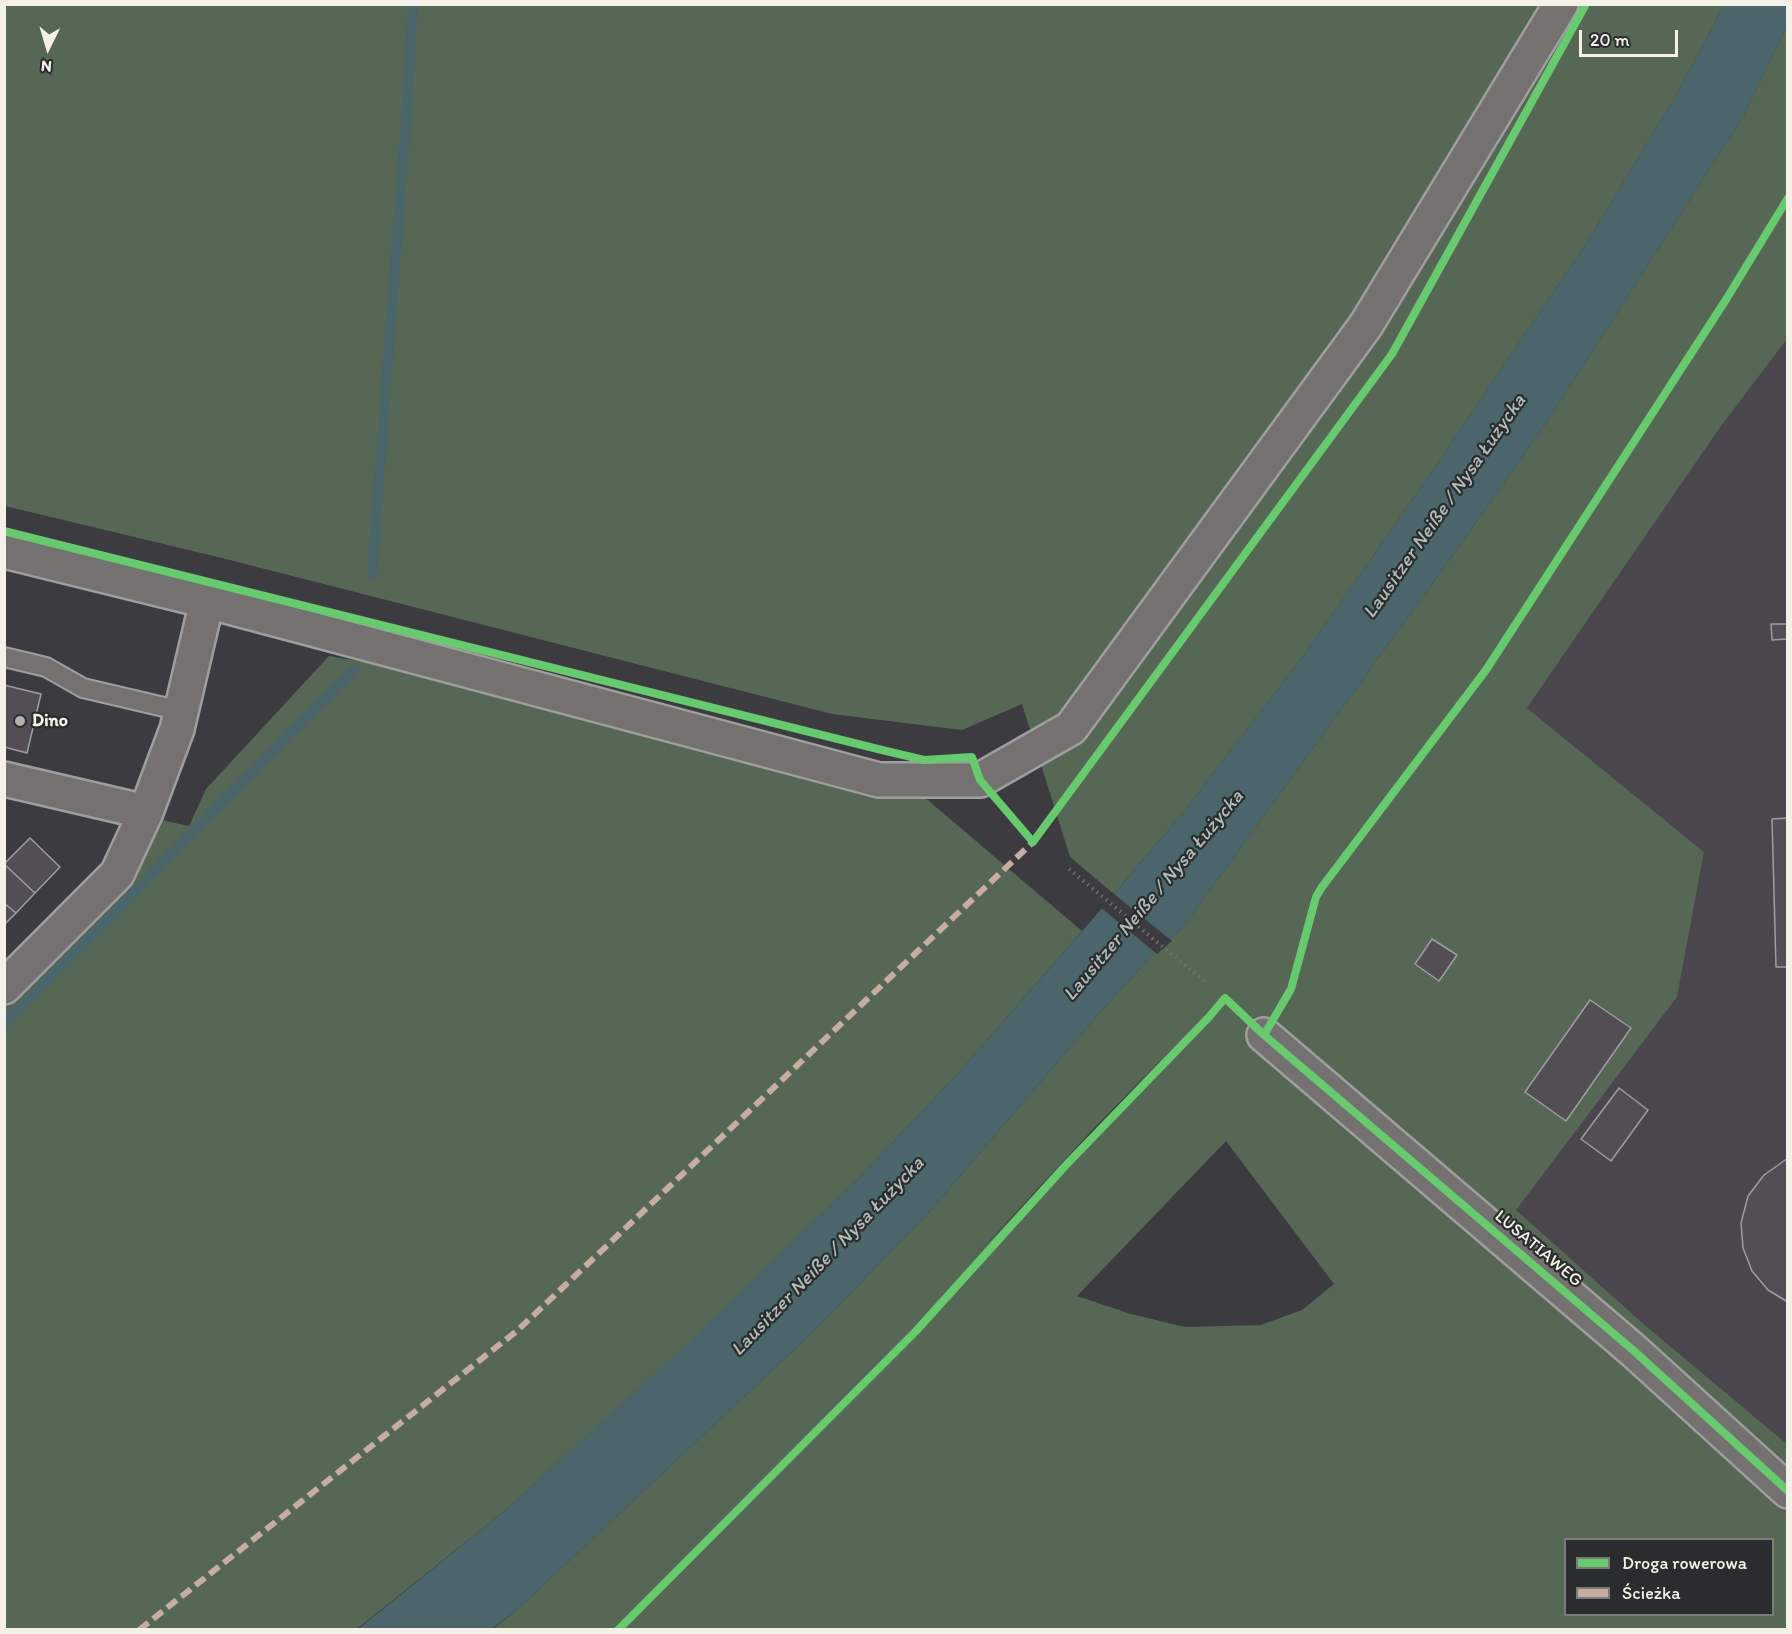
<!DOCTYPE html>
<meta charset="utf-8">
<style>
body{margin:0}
#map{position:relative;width:1792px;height:1634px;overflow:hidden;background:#3c3b3f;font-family:Itim,sans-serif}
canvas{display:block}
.frame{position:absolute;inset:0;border:6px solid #f4f1e8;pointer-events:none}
.legend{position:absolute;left:1564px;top:1538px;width:210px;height:78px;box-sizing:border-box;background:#2a2d2e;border:2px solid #7b7b78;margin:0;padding:8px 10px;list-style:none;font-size:18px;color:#f4f1e8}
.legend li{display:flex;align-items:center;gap:12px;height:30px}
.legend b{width:30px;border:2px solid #7b7b78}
.north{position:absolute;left:18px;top:18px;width:60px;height:60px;-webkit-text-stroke:4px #2a2d2e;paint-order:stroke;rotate:185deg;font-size:16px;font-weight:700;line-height:24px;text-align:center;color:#f4f1e8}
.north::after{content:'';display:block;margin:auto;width:21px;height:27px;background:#f4f1e8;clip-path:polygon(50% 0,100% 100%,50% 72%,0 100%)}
.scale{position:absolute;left:1579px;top:30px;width:99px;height:27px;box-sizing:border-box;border:3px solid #f4f1e8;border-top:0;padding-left:8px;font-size:18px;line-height:21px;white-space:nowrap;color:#f4f1e8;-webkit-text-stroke:4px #2a2d2e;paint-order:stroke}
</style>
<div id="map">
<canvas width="1792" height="1634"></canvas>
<div class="frame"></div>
<ul class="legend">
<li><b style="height:8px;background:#67ca6e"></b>Droga rowerowa</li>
<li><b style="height:8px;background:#c7aca2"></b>Ścieżka</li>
</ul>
<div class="north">N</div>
<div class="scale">20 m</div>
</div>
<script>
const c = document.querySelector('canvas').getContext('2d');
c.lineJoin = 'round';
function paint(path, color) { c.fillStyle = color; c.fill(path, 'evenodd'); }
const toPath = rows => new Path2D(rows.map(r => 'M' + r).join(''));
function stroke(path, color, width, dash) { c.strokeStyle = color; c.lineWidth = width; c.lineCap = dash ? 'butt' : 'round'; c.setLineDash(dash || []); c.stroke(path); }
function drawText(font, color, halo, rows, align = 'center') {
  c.font = font + ' Itim,sans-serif'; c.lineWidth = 4.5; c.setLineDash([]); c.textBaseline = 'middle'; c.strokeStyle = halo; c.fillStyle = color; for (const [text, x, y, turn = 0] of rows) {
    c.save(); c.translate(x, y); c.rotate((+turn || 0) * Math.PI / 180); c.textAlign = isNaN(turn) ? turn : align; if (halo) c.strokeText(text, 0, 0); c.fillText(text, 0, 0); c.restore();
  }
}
const built = toPath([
 [1787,339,1787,1444,1646,1326,1515,1210,1677,997,1704,852,1527,708,1719,429]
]);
const green = toPath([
 [5,5,1724,5,1678,92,1588,241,1435,467,1304,655,1185,810,1114,894,1070,857,1022,704,962,730,832,714,222,558,5,506],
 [1787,26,1787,339,1719,429,1527,708,1704,852,1677,997,1516,1210,1646,1326,1787,1444,1787,1629,492,1630,519,1608,812,1333,932,1209,1103,1009,1159,948,1181,930,1448,562,1547,422,1743,117],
 [1170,1051,966,1266,1098,1124],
 [1226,1141,1334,1284,1302,1310,1261,1325,1185,1327,1131,1314,1077,1296],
 [1566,1540,1772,1540,1772,1614,1566,1614],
 [329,656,381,665,923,796,1082,931,961,1070,860,1177,688,1344,507,1509,357,1629,5,1630,5,1003,137,869,161,820,189,826,206,789]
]);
const water = toPath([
 [1724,5,1787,5,1787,26,1743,117,1547,422,1448,562,1181,930,1159,948,1103,1009,932,1209,812,1333,519,1608,492,1629,357,1630,507,1509,687,1344,860,1177,961,1070,1104,906,1185,810,1304,655,1435,467,1588,241,1678,92]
]);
const pier = toPath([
 [1112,892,1114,894,1172,941,1157,954,1100,907]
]);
const stream = toPath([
 [372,574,408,93,413,4],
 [4,1024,354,669]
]);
const building = toPath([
 [1771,624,1788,624,1788,639,1772,640,1771,624],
 [4,685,41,694,27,753,4,747,4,685],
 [1788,818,1788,967,1776,967,1772,819,1788,818],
 [30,838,60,867,35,893,4,864,30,838],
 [4,864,35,893,16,913,4,903,4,864],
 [4,903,16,913,4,925,4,903],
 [1432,939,1457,955,1439,981,1415,964,1432,939],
 [1590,1000,1631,1028,1566,1121,1525,1092,1590,1000],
 [1619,1088,1648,1110,1611,1161,1581,1139,1619,1088],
 [1788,1158,1788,1302,1768,1290,1752,1271,1743,1248,1741,1223,1748,1196,1764,1175,1788,1158]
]);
const path = toPath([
 [1069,869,1204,981]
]);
const service = toPath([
 [4,657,46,667,83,688,181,711]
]);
const minor = toPath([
 [4,779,146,812],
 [4,987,117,874,146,812,177,729,207,601],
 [1264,1035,1634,1351,1788,1491]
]);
const tertiary = toPath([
 [4,551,207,601,879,780,980,780,1071,728,1366,325,1561,4]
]);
const quiet = toPath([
 [139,1630,518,1330,1033,842]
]);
const cycleway = toPath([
 [4,531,882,750,924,760,972,757,980,780,1033,842,1392,354,1586,4],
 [1264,1035,1291,989,1316,897,1322,887,1486,670,1727,298,1788,198],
 [618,1630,916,1331,1066,1165,1209,1017,1225,998,1264,1035,1634,1351,1788,1491]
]);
const markers = [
 [20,721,6,"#b4b1ad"]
];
const poiNames = [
 ["Dino",32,721]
];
const streetNames = [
 ["LUSATIAWEG",1538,1249,40]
];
const waterNames = [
 ["Lausitzer Neiße / Nysa Łużycka",1445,507,-55],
 ["Lausitzer Neiße / Nysa Łużycka",1154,896,-50],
 ["Lausitzer Neiße / Nysa Łużycka",828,1257,-46]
];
paint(built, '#49464d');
paint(green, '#566755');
paint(water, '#4b666a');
paint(pier, '#3c3b3f');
stroke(stream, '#4b666a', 10);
paint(building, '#514f53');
stroke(building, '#9f9e9e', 1.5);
stroke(service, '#9f9e9e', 22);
stroke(minor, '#9f9e9e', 38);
stroke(tertiary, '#9f9e9e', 38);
stroke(path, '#717170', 4, [1.5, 4.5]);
stroke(service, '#737270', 18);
stroke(minor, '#737270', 33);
stroke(tertiary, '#737270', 33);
stroke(quiet, '#c7aca2', 6, [12, 6]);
stroke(cycleway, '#67ca6e', 8);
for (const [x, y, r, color] of markers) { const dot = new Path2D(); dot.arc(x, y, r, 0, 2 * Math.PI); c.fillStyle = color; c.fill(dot); stroke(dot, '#2a2d2e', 2); }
drawText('bold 18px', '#f4f1e8', '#2a2d2e', poiNames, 'left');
drawText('18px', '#f4f1e8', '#2a2d2e', streetNames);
drawText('italic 20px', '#b1bbb7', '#2a2d2e', waterNames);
</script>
